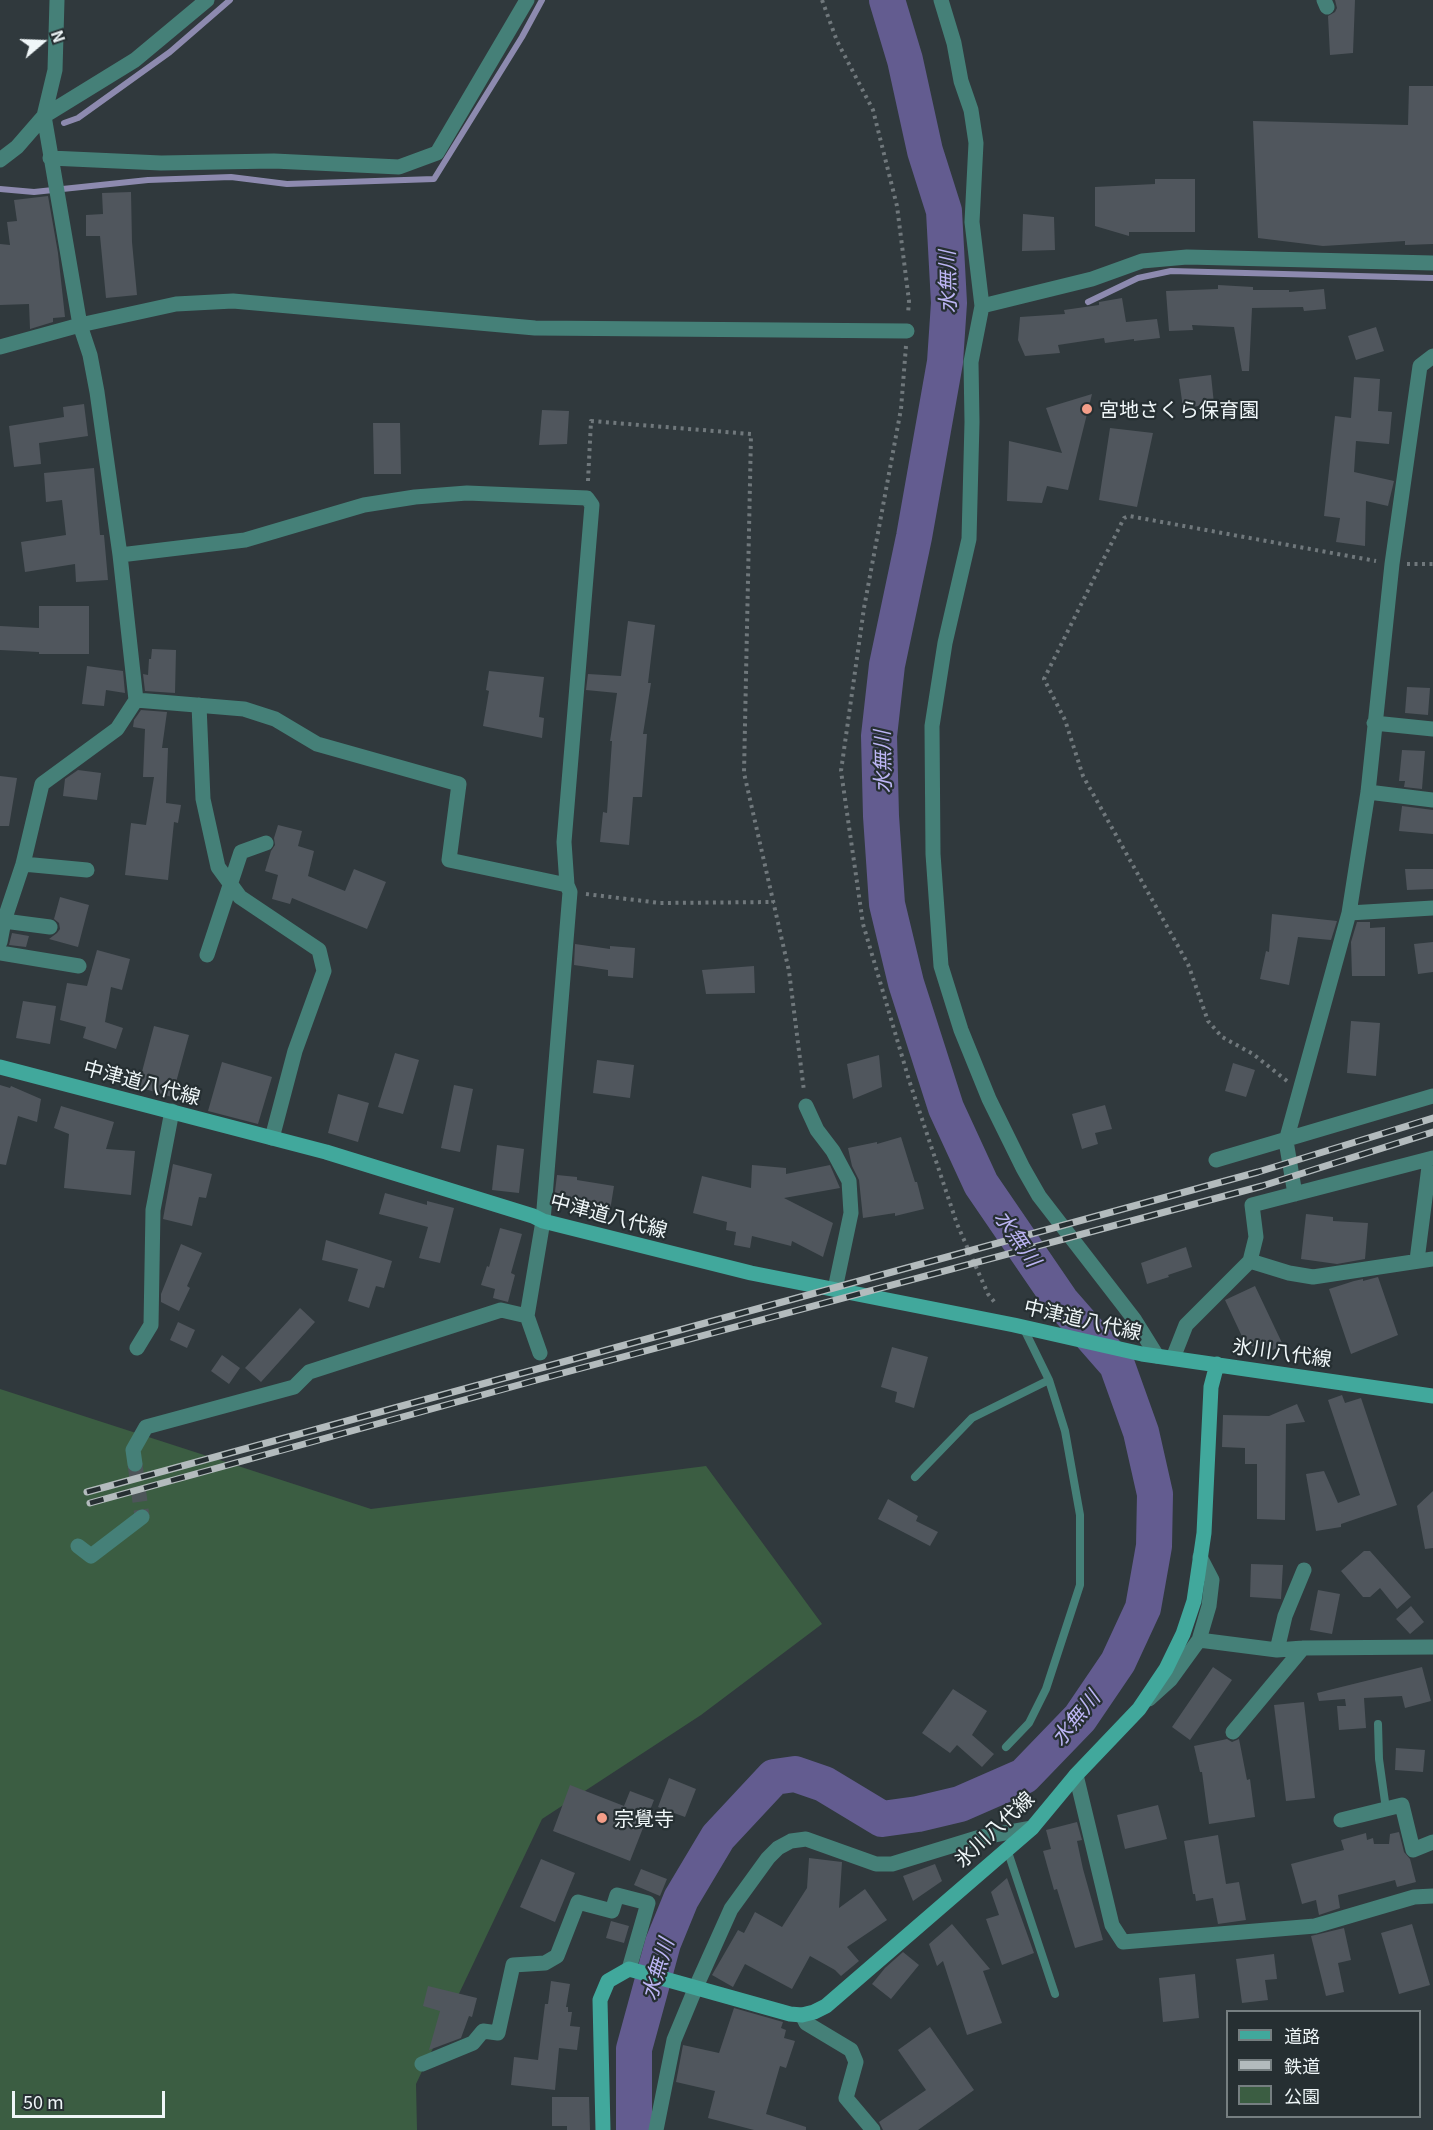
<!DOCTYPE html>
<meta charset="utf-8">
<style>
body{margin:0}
#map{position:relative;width:1433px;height:2130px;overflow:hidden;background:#30393d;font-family:Georgia,"Noto Sans JP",serif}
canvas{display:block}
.legend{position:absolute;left:1226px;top:2010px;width:195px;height:108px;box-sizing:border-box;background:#262f32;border:2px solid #767f81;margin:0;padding:8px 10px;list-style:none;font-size:18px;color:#eff6f8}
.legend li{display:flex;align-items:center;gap:12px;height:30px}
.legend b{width:30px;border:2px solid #767f81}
.north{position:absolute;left:12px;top:12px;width:60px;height:60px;-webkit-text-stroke:4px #262f32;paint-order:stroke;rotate:71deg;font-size:16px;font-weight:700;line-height:24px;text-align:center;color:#eff6f8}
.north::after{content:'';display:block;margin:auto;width:21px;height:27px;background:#eff6f8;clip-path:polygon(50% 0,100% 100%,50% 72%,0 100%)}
.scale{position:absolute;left:12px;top:2091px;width:153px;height:27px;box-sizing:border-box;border:3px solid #eff6f8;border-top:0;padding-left:8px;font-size:18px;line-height:21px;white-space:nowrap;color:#eff6f8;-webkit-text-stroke:4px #262f32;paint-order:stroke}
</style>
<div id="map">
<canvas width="1433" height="2130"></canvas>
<ul class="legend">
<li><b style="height:8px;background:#41a89c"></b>道路</li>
<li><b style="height:8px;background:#b3bbbd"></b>鉄道</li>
<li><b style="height:16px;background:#3b5d42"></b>公園</li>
</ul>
<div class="north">N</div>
<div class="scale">50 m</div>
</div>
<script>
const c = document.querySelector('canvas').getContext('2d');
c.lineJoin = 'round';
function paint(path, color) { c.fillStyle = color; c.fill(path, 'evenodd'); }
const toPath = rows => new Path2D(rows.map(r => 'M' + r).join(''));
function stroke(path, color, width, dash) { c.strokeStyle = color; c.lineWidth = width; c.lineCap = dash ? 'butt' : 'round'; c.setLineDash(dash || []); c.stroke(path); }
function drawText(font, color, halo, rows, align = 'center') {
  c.font = font + ' Georgia,"Noto Sans JP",serif'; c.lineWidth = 4.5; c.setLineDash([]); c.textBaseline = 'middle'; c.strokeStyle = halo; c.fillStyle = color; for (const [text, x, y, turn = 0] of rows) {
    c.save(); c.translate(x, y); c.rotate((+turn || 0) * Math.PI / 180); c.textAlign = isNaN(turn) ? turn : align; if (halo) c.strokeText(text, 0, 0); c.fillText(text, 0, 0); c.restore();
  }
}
const green = toPath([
 [0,1389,371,1509,706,1466,822,1624,701,1715,542,1819,416,2084,417,2130,0,2130]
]);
const stream = toPath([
 [64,123,78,118,170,52,230,0],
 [0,189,34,192,148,180,231,177,287,184,434,179,522,37,542,0],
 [1088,302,1138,278,1171,271,1433,278],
 [949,303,963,303]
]);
const river = toPath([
 [634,2130,634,2049,663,1943,681,1899,718,1837,774,1777,795,1774,824,1784,882,1819,918,1814,960,1804,1024,1776,1080,1718,1118,1662,1143,1608,1154,1546,1155,1494,1141,1432,1117,1365,1061,1301,981,1184,946,1108,906,983,887,904,881,816,879,736,887,665,914,537,945,362,949,303,944,211,925,151,905,60,887,0]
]);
const building = toPath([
 [1335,0,1355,0,1353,53,1330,55,1328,16,1335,12,1337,8],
 [1409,86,1433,86,1433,244,1405,245,1405,241,1323,246,1258,238,1253,121,1408,125],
 [1155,179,1195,179,1195,232,1129,232,1129,236,1095,226,1095,187,1155,184],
 [131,192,132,242,137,295,106,298,100,236,86,236,86,215,103,214,102,193],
 [48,196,58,253,65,317,53,318,53,322,30,329,29,304,0,305,0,244,10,245,7,222,17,221,14,200],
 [1023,214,1054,217,1055,250,1022,251],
 [1218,285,1253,287,1253,290,1289,290,1289,292,1324,289,1326,309,1304,311,1303,307,1252,308,1249,371,1242,371,1234,327,1192,325,1193,330,1169,331,1166,291,1218,289],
 [1122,298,1126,322,1157,319,1160,338,1134,341,1134,339,1105,343,1104,338,1058,345,1060,353,1025,356,1018,340,1020,317,1065,314,1064,310,1099,305,1099,302],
 [1376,327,1384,351,1356,360,1348,336],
 [1211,375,1214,404,1183,408,1179,379],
 [1354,377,1380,379,1378,411,1392,412,1389,444,1356,441,1354,472,1394,481,1388,506,1366,501,1365,546,1336,542,1340,518,1324,516,1335,416,1351,418],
 [1092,394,1068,490,1047,486,1042,503,1007,501,1009,441,1062,453,1046,408],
 [84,404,88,436,39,443,41,464,14,467,9,426,64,417,63,407],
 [542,410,569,411,567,444,539,445],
 [373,423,400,423,401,474,374,474],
 [1110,428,1153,433,1137,507,1099,500],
 [94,468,100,535,104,535,108,580,76,582,75,564,25,572,21,542,66,535,62,500,46,502,44,473],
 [39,606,89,606,89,654,39,654,39,652,0,650,0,626,39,628],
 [628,621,655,625,648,683,651,683,643,734,647,734,642,797,633,797,629,845,600,842,603,812,607,813,612,741,610,741,617,693,586,690,588,674,621,676],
 [152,649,176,650,175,693,145,691,143,674,148,675,149,659,151,659],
 [87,666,123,671,125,693,106,690,104,706,82,704],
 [489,671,544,677,539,717,544,718,542,738,483,726,489,691,486,690],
 [1407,687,1430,688,1428,715,1405,713],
 [141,710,167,712,162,748,168,748,166,803,181,805,178,823,174,822,168,880,125,875,131,823,146,825,154,777,143,777,145,729,133,727,134,720],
 [1402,750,1425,751,1422,789,1404,787,1405,781,1399,781],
 [78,770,101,773,97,800,63,796,65,779],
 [0,776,17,778,9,826,0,826],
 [1402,806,1433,810,1433,834,1399,831],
 [278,825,302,831,298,846,314,851,308,876,345,891,354,869,386,882,367,929,292,898,290,904,272,899,278,875,265,871,271,851,275,845,274,838],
 [1405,869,1433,869,1433,889,1407,890],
 [60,897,89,905,78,947,49,939,57,933,60,929,59,923,54,919],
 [1272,914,1337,921,1331,940,1298,937,1289,985,1260,979,1266,951,1269,952],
 [1357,922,1370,922,1370,928,1385,927,1385,976,1352,976,1351,942],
 [12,933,29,936,26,947,9,945],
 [1433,942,1433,972,1418,974,1414,944],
 [575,944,610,949,610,946,635,948,633,978,608,976,608,970,574,965],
 [97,950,130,959,122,990,111,987,105,1022,123,1028,116,1049,83,1038,86,1027,60,1020,67,983,87,986],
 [754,966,755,993,706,994,702,970],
 [23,1001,56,1006,50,1044,16,1038],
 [1351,1021,1380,1023,1376,1076,1347,1073],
 [154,1026,189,1035,172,1097,138,1087],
 [395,1053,419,1060,403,1114,378,1107],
 [879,1055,882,1087,853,1099,847,1064],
 [597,1060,634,1065,630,1098,593,1093],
 [222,1062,272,1077,258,1124,208,1111],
 [1233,1063,1255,1070,1246,1097,1225,1091],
 [0,1085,10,1088,11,1086,41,1099,37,1122,18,1116,6,1165,0,1164],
 [454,1085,473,1089,460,1152,441,1148],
 [338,1094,369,1103,358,1142,328,1133],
 [1105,1105,1112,1129,1095,1133,1098,1144,1082,1149,1072,1114],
 [61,1106,114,1122,106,1149,135,1151,131,1195,64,1188,69,1134,54,1128],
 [901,1137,915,1182,917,1182,924,1209,895,1216,895,1213,863,1218,859,1180,852,1166,848,1148,877,1142,877,1144],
 [497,1145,524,1149,519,1193,492,1190],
 [173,1164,212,1174,206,1198,199,1197,192,1226,163,1219],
 [752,1165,786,1168,786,1174,830,1165,840,1188,784,1198,833,1223,823,1257,792,1241,791,1246,752,1236,750,1248,734,1245,736,1232,726,1230,727,1222,693,1213,702,1176,751,1188],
 [557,1175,577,1177,577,1180,614,1186,609,1217,583,1213,584,1204,554,1200],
 [385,1193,427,1205,427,1201,454,1208,440,1263,419,1258,428,1227,379,1214],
 [1306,1214,1333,1217,1333,1221,1368,1223,1365,1259,1337,1264,1301,1259],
 [500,1228,522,1234,511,1273,515,1275,508,1302,493,1298,495,1289,481,1285,487,1266,489,1267],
 [326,1240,392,1261,384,1288,376,1286,369,1308,348,1301,358,1269,322,1260],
 [181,1244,202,1253,187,1286,190,1288,179,1311,161,1302,161,1294],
 [1186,1247,1192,1267,1168,1275,1169,1277,1147,1284,1141,1263],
 [1378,1277,1398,1335,1351,1354,1329,1289,1354,1281,1363,1279,1363,1281],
 [1255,1286,1283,1345,1273,1350,1246,1345,1225,1300],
 [300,1308,315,1322,261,1382,245,1368],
 [178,1322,195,1330,187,1348,170,1340],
 [892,1347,928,1357,914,1408,895,1402,897,1392,881,1387],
 [222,1355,240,1368,229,1384,211,1371],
 [1342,1395,1345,1403,1361,1398,1397,1505,1341,1524,1341,1527,1316,1531,1306,1474,1324,1471,1338,1503,1360,1495,1328,1400],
 [1297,1404,1305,1422,1286,1424,1285,1520,1257,1519,1257,1464,1245,1464,1245,1448,1222,1447,1223,1415,1269,1416],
 [1433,1491,1433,1548,1425,1549,1417,1506],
 [888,1499,918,1516,916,1521,938,1532,930,1546,878,1519],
 [1364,1551,1370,1551,1411,1597,1397,1609,1380,1588,1370,1597,1363,1597,1341,1571],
 [1251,1564,1283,1565,1281,1599,1250,1597],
 [1318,1590,1340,1594,1332,1634,1310,1630],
 [1411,1606,1424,1622,1410,1634,1396,1619],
 [1213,1667,1232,1680,1190,1740,1172,1727],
 [1422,1667,1431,1701,1405,1708,1402,1696,1364,1698,1366,1728,1339,1730,1337,1706,1346,1706,1345,1699,1319,1701,1317,1693],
 [953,1689,987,1711,972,1735,994,1754,982,1767,957,1745,950,1753,922,1733],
 [1304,1702,1315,1798,1286,1801,1274,1705],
 [1227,1739,1232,1742,1239,1739,1247,1780,1250,1779,1255,1817,1209,1824,1202,1772,1200,1772,1194,1746],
 [1396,1748,1425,1750,1423,1772,1395,1770],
 [669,1778,696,1789,685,1817,658,1807],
 [570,1785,624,1806,630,1791,654,1800,630,1861,553,1831],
 [1158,1805,1167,1839,1125,1849,1117,1815],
 [1077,1822,1082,1840,1077,1841,1083,1869,1103,1940,1075,1948,1057,1889,1054,1890,1043,1851,1051,1849,1046,1830],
 [1399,1832,1404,1852,1410,1859,1416,1882,1397,1887,1395,1880,1338,1895,1340,1908,1319,1915,1316,1900,1302,1904,1291,1864,1344,1850,1341,1840,1366,1833,1367,1840,1373,1838,1374,1844,1389,1844,1390,1834],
 [1218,1835,1226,1884,1239,1882,1246,1920,1218,1924,1213,1898,1196,1901,1195,1894,1193,1894,1184,1841],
 [809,1858,842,1862,839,1908,865,1889,887,1920,847,1947,859,1961,841,1976,835,1970,810,1956,792,1989,745,1964,733,1987,712,1975,738,1930,744,1933,755,1912,782,1927,807,1888],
 [541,1859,575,1873,555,1922,520,1907],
 [935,1864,942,1881,913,1901,903,1876],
 [641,1869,667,1879,660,1896,634,1885],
 [1007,1878,1034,1953,1002,1965,986,1919,999,1915,991,1892],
 [611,1921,629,1926,624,1943,606,1938],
 [952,1924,990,1969,983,1971,1002,2023,967,2035,943,1961,937,1966,929,1944],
 [1412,1924,1430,1985,1399,1994,1381,1933],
 [1344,1928,1351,1960,1338,1963,1344,1992,1326,1996,1311,1936],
 [903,1952,919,1965,891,1999,872,1984,885,1968],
 [1274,1954,1277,1979,1265,1980,1268,2000,1242,2003,1236,1959],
 [1195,1974,1199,2018,1163,2022,1159,1978],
 [551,1981,570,1984,566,2007,568,2007,568,2012,572,2012,570,2026,580,2027,577,2050,559,2048,555,2090,511,2085,514,2057,538,2060,545,2004,548,2004],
 [428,1986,477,1998,472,2017,469,2016,461,2038,429,2050,440,2011,423,2006],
 [734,2008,783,2022,781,2028,786,2030,784,2038,795,2041,786,2068,780,2066,766,2114,806,2127,806,2130,754,2130,708,2118,715,2091,676,2082,683,2045,719,2053],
 [930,2027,974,2090,918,2130,883,2130,879,2122,926,2090,898,2050],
 [552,2097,589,2097,590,2130,567,2130,567,2126,552,2126]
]);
const minorTunnel = toPath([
 [135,1464,142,1517]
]);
const path = toPath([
 [822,0,837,41,873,110,897,206,909,301,908,314],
 [906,346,901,409,864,608,841,771,863,924,909,1080,957,1224,988,1294,996,1304],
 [588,481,591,421,751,434,744,773,789,971,804,1091],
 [1407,564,1433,564],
 [586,894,660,903,774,902],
 [1287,1081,1253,1054,1222,1037,1208,1021,1188,964,1083,776,1065,720,1044,679,1124,518,1129,516,1376,561]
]);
const service = toPath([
 [915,1477,972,1418,1049,1380],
 [1378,1724,1379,1759,1386,1809],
 [1006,1747,1029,1723,1046,1689,1080,1585,1080,1515,1065,1431,1049,1380,1023,1327],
 [1007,1849,1055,1994]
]);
const minor = toPath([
 [941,0,954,43,961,81,971,110,976,143,972,222,982,306,971,362,972,422,969,539,945,643,932,726,933,854,941,966,961,1030,989,1099,1023,1168,1039,1196,1134,1319,1157,1356],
 [1324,0,1327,7],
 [50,158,161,163,274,161,399,167,437,153,527,0],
 [0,160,17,147,44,116,135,60,207,0],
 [982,306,1092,279,1142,261,1187,257,1433,263],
 [0,347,80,325,176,304,233,301,535,328,907,331],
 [120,555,245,540,364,505,415,497,467,493,587,498,592,505,564,842,567,885,570,892,543,1221,527,1316,540,1353],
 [136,700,244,709,275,719,317,744,459,784,449,860,567,885],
 [199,705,203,799,218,867,240,897,319,950,324,971,295,1051,272,1138],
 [1374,723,1433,729],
 [1368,792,1433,800],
 [23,864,87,870],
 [1349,913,1433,908],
 [4,921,50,927],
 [0,942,4,921,23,864,42,784,117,729,136,700,120,555,97,392,90,355,80,325,44,116,55,70,57,0],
 [0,953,79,966],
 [207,955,241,852,266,843],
 [806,1106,817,1130,833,1151,849,1181,851,1213,835,1289],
 [1216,1160,1433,1096],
 [1295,1194,1286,1141,1349,913,1368,792,1392,564,1420,366,1433,356],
 [1417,1260,1430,1159],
 [1250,1261,1289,1273,1313,1277,1433,1259],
 [137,1348,151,1325,153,1210,172,1111],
 [1173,1358,1186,1325,1250,1261,1256,1237,1252,1205,1433,1158],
 [135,1464,133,1450,146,1427,294,1387,309,1372,501,1310,527,1316],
 [78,1546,91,1556,142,1517],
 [1199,1640,1277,1650,1303,1648,1433,1647],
 [1277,1650,1285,1616,1304,1570],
 [1149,1699,1170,1680,1199,1640,1209,1606,1212,1580,1200,1557],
 [1233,1732,1303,1648],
 [1076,1775,1112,1925,1123,1942,1315,1926,1414,1897,1433,1896],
 [1341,1820,1402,1805,1413,1850,1433,1842],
 [802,2015,806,2023,851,2050,856,2062,846,2098,873,2130],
 [422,2064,473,2043,483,2031,498,2033,513,1965,545,1963,557,1956,578,1902,612,1911,617,1895,648,1903,629,1969],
 [656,2130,674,2040,696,1987,731,1909,768,1858,778,1848,791,1841,806,1839,876,1864,892,1864,977,1838,1032,1828]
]);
const secondary = toPath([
 [0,1067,326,1152,533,1216,543,1221,751,1273,1014,1325,1142,1354,1433,1396],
 [603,2130,600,2000,608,1981,629,1969,790,2014,802,2015,814,2012,826,2006,1032,1828,1076,1775,1139,1709,1166,1669,1183,1634,1194,1601,1204,1533,1211,1387,1217,1364]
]);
const rail = toPath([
 [87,1492,1258,1172,1433,1118],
 [90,1503,533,1381,1262,1186,1433,1132]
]);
const markers = [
 [1087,409,6,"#f49e89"],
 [602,1818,6,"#f49e89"]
];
const poiNames = [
 ["宮地さくら保育園",1099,409],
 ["宗覺寺",614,1818]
];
const streetNames = [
 ["中津道八代線",142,1082,15],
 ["中津道八代線",609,1215,15],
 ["中津道八代線",1083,1319,13],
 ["氷川八代線",1282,1352,8],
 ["氷川八代線",994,1829,-43]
];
const waterNames = [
 ["水無川",947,282,-91],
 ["水無川",882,762,-91],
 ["水無川",1018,1238,55],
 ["水無川",1075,1718,-51],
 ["水無川",657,1969,-73]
];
paint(green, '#3b5d42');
stroke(stream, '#8d8aaf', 6);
stroke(river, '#635c90', 36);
paint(building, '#50565d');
stroke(minorTunnel, '#4d5559', 15, [15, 8]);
stroke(path, '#70787c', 4, [3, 4.5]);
stroke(service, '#458078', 8);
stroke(minor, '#458078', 15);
stroke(secondary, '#41a89c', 15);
stroke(rail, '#b3bbbd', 7);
stroke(rail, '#262f32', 4.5, [14]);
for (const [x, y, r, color] of markers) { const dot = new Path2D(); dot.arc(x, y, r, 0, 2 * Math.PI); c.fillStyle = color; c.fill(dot); stroke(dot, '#262f32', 2); }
drawText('20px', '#eff6f8', '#262f32', poiNames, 'left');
drawText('20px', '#eff6f8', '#262f32', streetNames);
drawText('italic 21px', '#bcb5f4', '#262f32', waterNames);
</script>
